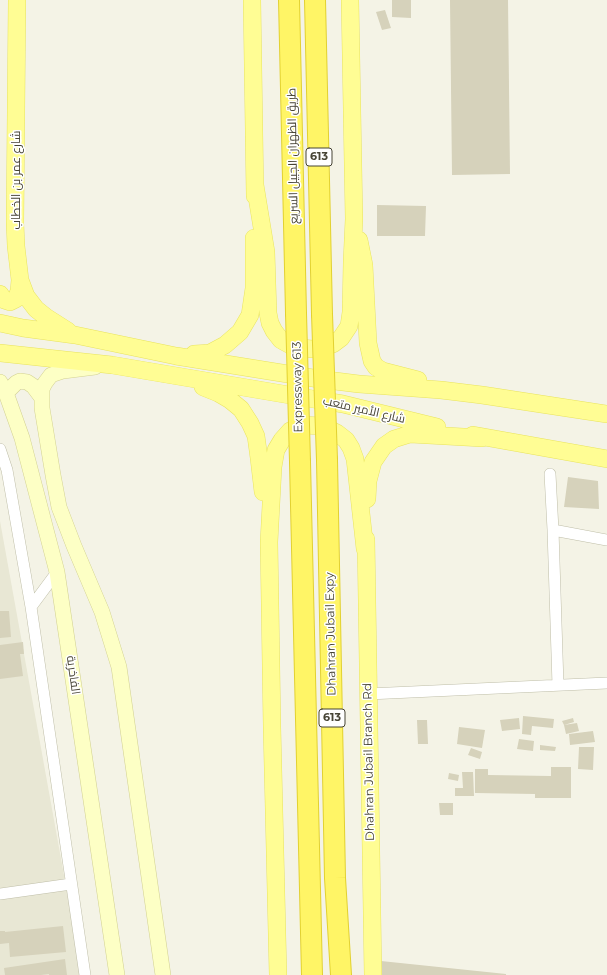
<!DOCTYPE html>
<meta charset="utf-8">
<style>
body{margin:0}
canvas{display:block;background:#f4f3e6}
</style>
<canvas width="607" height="975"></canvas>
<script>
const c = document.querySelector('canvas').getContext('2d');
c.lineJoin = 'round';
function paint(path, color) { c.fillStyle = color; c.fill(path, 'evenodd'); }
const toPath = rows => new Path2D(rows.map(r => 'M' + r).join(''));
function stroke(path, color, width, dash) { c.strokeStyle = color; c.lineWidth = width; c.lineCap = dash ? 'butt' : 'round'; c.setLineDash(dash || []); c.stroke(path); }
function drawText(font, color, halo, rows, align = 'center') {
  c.font = font + ' Montserrat,Cairo,sans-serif'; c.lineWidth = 3; c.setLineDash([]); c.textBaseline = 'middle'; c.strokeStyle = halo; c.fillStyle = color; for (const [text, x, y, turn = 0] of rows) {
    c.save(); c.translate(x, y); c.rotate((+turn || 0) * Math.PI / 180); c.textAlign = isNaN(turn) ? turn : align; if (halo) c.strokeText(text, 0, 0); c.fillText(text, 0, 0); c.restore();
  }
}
const residential = toPath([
 [0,521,82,975,0,975]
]);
const building = toPath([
 [392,0,411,0,411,18,392,17],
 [450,0,508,0,510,174,452,175],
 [385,10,391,28,382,30,376,12],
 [377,205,426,206,425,236,377,236],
 [568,477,598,481,599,509,564,507],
 [0,611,9,611,11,637,0,638],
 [23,642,24,654,20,654,23,676,0,679,0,645],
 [523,716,554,719,553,728,532,726,531,735,522,734],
 [519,718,520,729,502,731,500,720],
 [573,718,574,722,564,725,562,721],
 [417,720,427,720,428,744,418,744],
 [577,723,579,731,566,734,564,725],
 [459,727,485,730,482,748,457,744],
 [593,731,595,742,570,745,569,734],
 [519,739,534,741,533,751,517,749],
 [540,745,556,747,555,751,540,750],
 [579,747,594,747,593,770,578,769],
 [471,748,482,752,480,759,468,755],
 [551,767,571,767,571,798,535,798,535,794,475,793,475,769,488,769,488,775,551,776],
 [462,772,473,772,474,796,455,796,455,788,463,788],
 [449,773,459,775,458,781,448,779],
 [439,803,453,803,453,815,440,815],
 [63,926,66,952,10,957,9,943,0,944,0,931,5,931,5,932],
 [65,959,67,975,49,975,49,974,41,975,5,975,4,968],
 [381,961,506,974,506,975,382,975]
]);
const street = toPath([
 [0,449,7,470,31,607],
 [550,474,553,530,558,685],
 [553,530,607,540],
 [57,572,31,607,85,975],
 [368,694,607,683],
 [0,894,71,884]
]);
const secondary = toPath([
 [95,367,63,371,51,375,45,383,42,389,42,408,53,475,59,507,74,546,102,612,119,667,163,975],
 [0,382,6,393,22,438,57,572,117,975],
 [6,393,16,383,20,381,27,382,33,386,42,398]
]);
const primary = toPath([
 [17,0,15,223,16,246,20,280,26,296,36,309,46,317,68,331],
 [252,0,255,196],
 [255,185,266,252,268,313,270,323,274,331,281,340,290,345,302,348,312,349,321,349,333,344,341,338,349,326,351,312,352,262,354,219,350,0],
 [359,240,364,265,368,343,372,361,376,367,383,371,418,380],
 [0,294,4,300,10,302,16,299,19,291,20,280],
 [0,323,23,328,75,335,176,356,319,379,359,384,441,390,482,395,607,414],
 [0,353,112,365,307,398,343,404,437,427],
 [194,354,210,353,225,345,240,332,250,315,254,288,254,238],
 [203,387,218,393,230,400,241,409,250,423,256,436,259,458,263,492],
 [473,435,607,459],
 [367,499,368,481,373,462,384,446,394,439,410,434,482,438],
 [366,539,373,975],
 [278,975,272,727,269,542,273,467,276,450,282,440,290,431,301,425,323,426,337,433,346,440,351,448,355,459,365,549]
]);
const highway = toPath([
 [289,0,296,313],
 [315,0,322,314],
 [327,460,335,878,341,975],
 [300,462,312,975]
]);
const highwayBridge = toPath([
 [296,313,300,462],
 [322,314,327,460]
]);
const shields = [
 [319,157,26],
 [332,718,26]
];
const shieldNames = [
 ["613",319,157],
 ["613",332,718]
];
const streetNames = [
 ["طريق الظهران الجبيل السريع",293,156,-91],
 ["شارع عمر بن الخطاب",16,180,-90],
 ["Expressway 613",298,387,-91],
 ["شارع الأمير متعب",364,410,13],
 ["Dhahran Jubail Expy",331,634,-91],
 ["الفاخرية",73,675,82],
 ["Dhahran Jubail Branch Rd",369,762,-91]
];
paint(residential, '#e8e7d4');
paint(building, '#d6d2bb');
stroke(street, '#bfbea8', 12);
stroke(secondary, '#d2d192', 16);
stroke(primary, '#e8e360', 18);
stroke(highway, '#e2d131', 22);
stroke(street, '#fff', 11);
stroke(secondary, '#fdffc5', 15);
stroke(primary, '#fffd94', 17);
stroke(highway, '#fff566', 20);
stroke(highwayBridge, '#e2d131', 22, []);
stroke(highwayBridge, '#fff566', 20);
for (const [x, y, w] of shields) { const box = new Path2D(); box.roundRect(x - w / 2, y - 9, w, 18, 3); c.fillStyle = '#fff'; c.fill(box); stroke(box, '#474435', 1); }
drawText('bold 11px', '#474435', null, shieldNames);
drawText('12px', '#474435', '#fff', streetNames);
</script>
